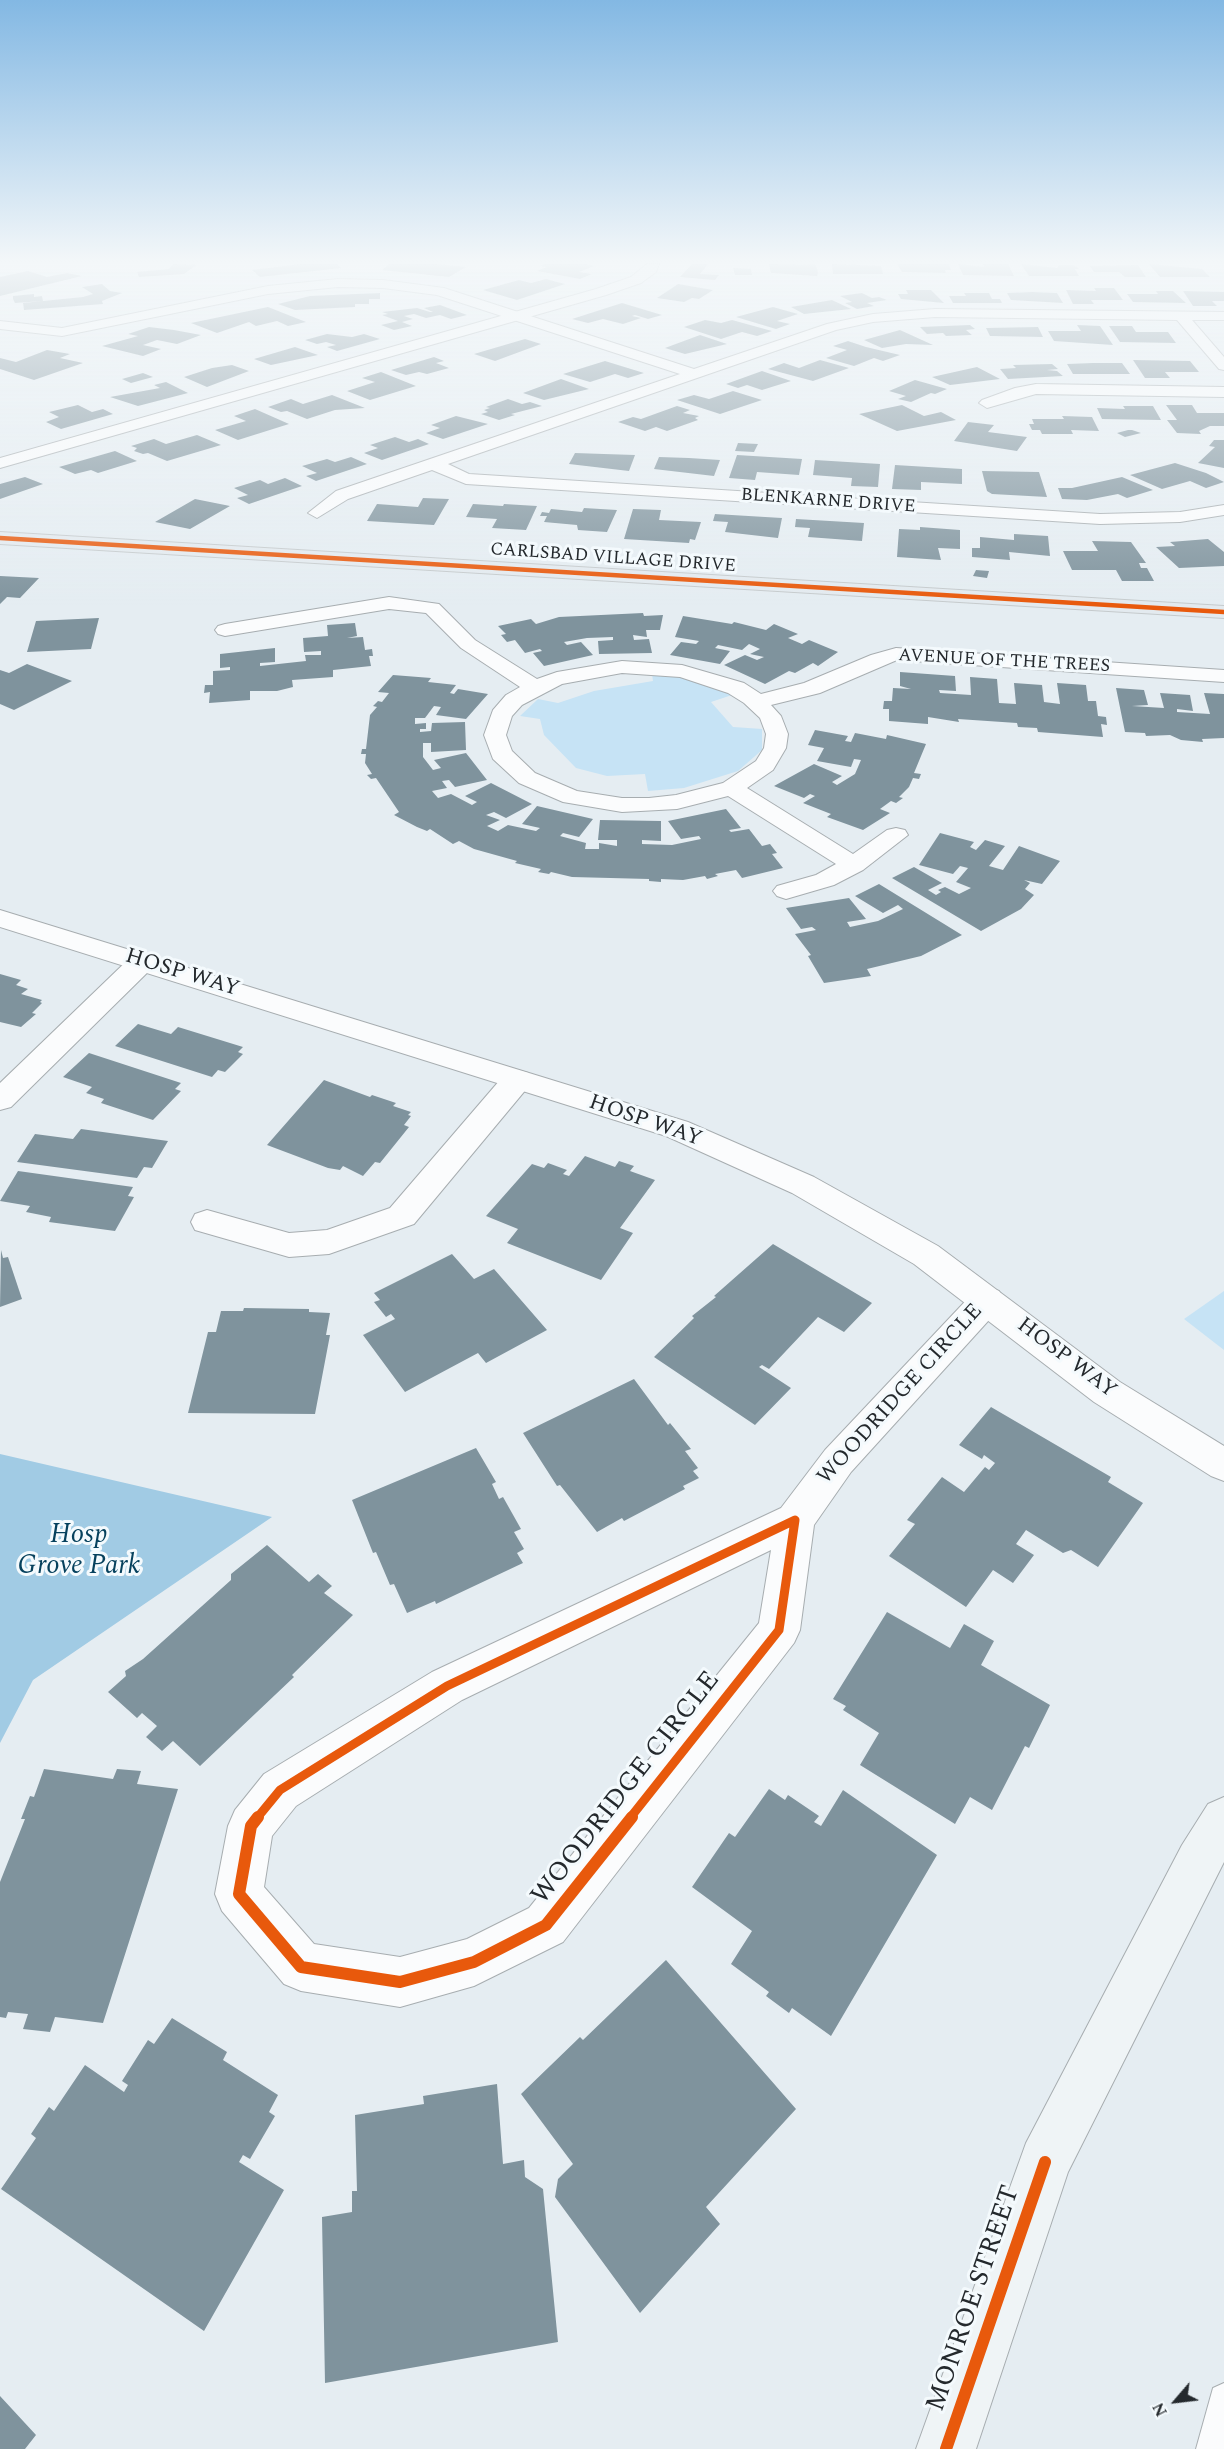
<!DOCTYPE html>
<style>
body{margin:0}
#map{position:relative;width:1224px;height:2449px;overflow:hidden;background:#e5edf2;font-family:Spectral,serif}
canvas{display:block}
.north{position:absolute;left:1146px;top:2371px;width:60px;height:60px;-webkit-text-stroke:4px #f4fafd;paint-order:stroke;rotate:242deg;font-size:16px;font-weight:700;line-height:24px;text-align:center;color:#24292d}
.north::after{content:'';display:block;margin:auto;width:21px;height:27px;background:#24292d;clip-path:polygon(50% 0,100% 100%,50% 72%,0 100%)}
</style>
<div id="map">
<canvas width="1224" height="2449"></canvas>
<div class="north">N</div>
</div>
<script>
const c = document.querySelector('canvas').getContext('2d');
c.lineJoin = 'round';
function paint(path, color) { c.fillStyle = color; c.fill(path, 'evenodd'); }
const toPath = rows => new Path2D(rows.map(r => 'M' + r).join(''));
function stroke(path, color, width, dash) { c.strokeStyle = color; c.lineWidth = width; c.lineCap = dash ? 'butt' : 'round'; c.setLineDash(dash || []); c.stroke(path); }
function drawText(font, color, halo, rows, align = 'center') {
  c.font = font + ' Spectral,serif'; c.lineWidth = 6; c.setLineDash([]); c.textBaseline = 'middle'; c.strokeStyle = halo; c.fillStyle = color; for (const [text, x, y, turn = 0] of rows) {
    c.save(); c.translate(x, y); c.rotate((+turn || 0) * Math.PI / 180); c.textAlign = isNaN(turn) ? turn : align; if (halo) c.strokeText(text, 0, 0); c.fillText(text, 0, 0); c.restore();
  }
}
const green = toPath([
 [652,674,676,675,715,685,732,695,711,702,733,727,762,729,762,750,738,771,684,788,648,791,645,774,607,776,576,768,544,735,540,719,520,716,538,699,558,703,594,691,653,681],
 [1224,1291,1224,1350,1184,1319]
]);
const forest = toPath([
 [0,1454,272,1517,33,1680,0,1743]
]);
const building = toPath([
 [173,264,196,265,184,274,139,277,137,272,169,269],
 [302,264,337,264,341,268,260,277,252,270],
 [389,264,435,264,466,267,449,277,382,270],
 [545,264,586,264,594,266,579,272,592,274,580,279,537,271,547,267,541,266],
 [692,264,708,264,700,274,719,275,715,280,680,277],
 [769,264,816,265,818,273,817,276,771,273],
 [832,264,881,266,883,274,833,274],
 [897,264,949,264,951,270,945,270,946,273,902,272],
 [958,264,984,267,983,264,1008,264,1014,276,963,275],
 [1021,264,1057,268,1059,265,1072,265,1077,267,1079,269,1075,269,1079,276,1029,276],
 [1149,264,1202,269,1210,277,1160,277],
 [1138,265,1146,277,1125,277,1119,272,1094,272,1090,266],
 [733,268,751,269,752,275,735,275],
 [28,271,47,277,67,273,82,276,0,296,0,277],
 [546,279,565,284,517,300,483,290,519,280,531,283],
 [102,284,110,291,122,293,102,301,103,304,24,310,23,303,83,297,93,294,82,287],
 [678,284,713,290,699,299,692,298,684,302,657,298],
 [1094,288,1114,288,1123,300,1091,300,1094,304,1073,304,1066,290,1096,291],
 [906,290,931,290,944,303,901,299,898,294,908,294],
 [1156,291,1173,291,1186,303,1133,302,1127,294,1158,294],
 [1183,291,1224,292,1224,301,1212,301,1217,306,1193,306],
 [1032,292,1057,293,1063,303,1011,300,1007,293],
 [380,293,380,299,369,299,369,304,355,304,355,307,295,310,278,304,310,296],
 [862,293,872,298,879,297,887,300,867,303,874,306,857,309,845,303,852,302,840,296],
 [964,293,989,293,992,299,1000,299,1002,303,953,303,949,296,966,296],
 [34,294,34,297,42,296,43,301,15,303,13,299,13,296],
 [832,300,851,309,804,314,791,307],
 [622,303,662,315,648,319,635,315,632,316,641,318,623,324,603,319,588,323,572,319],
 [440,305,467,315,451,319,440,315,426,318,414,314,404,316,413,319,402,322,412,326,394,330,381,325,398,321,382,315,388,314,382,312,417,308,430,312,433,312,424,308],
 [268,307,306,322,288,326,277,321,256,326,249,322,217,333,191,323],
 [773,307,798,314,777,321,790,324,776,329,736,317],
 [705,320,721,323,732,320,772,331,757,336,742,332,721,339,684,327],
 [970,325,975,329,966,330,972,335,946,336,943,333,927,334,920,327],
 [1077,325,1100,326,1113,345,1054,341,1048,331,1081,331],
 [1109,326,1132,326,1136,332,1168,332,1176,343,1120,342],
 [149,327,174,330,201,335,177,344,157,340,143,345,161,349,143,356,102,346,138,336,128,334],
 [1038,327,1043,337,990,336,986,328],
 [900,330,933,345,906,344,882,348,864,340],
 [327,334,352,337,364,334,380,339,337,351,327,347,336,345,326,342,317,344,305,340],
 [700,335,727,344,685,354,665,348],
 [525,339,541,344,495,361,474,354],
 [848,341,866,347,900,355,883,361,874,358,854,366,826,358,847,350,833,346],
 [295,347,318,355,271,365,254,359],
 [47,350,70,354,60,358,83,363,34,380,0,369,0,358,16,362],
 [434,357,444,361,436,363,449,368,427,374,419,372,406,375,391,370],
 [820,360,849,368,813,381,768,369,784,363,799,368],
 [1133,360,1190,361,1199,372,1165,372,1170,378,1145,378],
 [605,361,644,373,628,378,615,374,590,382,563,374],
 [1093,363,1122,363,1130,374,1073,374,1067,364],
 [1052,364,1058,369,1047,370,1057,371,1063,376,1008,379,1000,369,1016,368,1013,365],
 [232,365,249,371,207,387,184,377,212,368],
 [977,367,1000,379,950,385,932,377],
 [762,371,791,381,762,390,747,385,738,388,726,384],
 [381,372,416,386,370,400,347,391,375,382,362,378],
 [143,373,153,377,131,383,122,379],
 [561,379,589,389,544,400,523,393],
 [915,380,947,389,935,394,931,393,911,402,898,399,906,396,889,391],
 [166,382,188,393,138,406,110,397,160,388,154,385],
 [733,391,762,400,720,414,677,400,694,395,709,399],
 [332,395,365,408,335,410,307,419,287,411,281,412,268,407,291,399,303,404],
 [508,399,522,404,530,402,542,406,511,414,515,415,499,420,481,414,488,412,484,410,490,408,486,407],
 [78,405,92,412,103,409,113,414,61,429,46,422,59,417,49,412],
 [902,405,924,416,941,412,956,420,897,431,859,414],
 [1166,405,1192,405,1197,413,1224,413,1224,426,1210,426,1199,431,1201,434,1177,433,1167,420,1177,420],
 [677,406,690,410,683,413,699,416,695,418,698,420,667,431,656,427,645,431,618,422,633,417,641,419],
 [1123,406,1153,406,1161,420,1102,419,1097,408,1125,409],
 [255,409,289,424,238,440,215,430,246,421,234,416],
 [456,416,488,424,443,439,426,433,440,428,431,425],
 [1062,416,1092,417,1099,431,1071,430,1073,434,1042,434,1040,430,1032,430,1029,424,1034,424,1032,419,1064,419],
 [968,422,994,425,988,432,1027,437,1017,451,954,441],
 [1128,430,1132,430,1141,433,1125,437,1117,433],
 [197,435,221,445,167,461,148,453,143,454,134,451,137,448,131,446,154,439,166,444],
 [395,437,409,442,418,439,429,444,382,460,364,453,378,448,370,445],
 [1214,440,1224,440,1224,468,1198,463,1215,447,1209,446],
 [738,443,758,444,754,452,735,451],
 [115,451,137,461,98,473,91,470,75,474,59,467],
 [575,453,604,454,635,455,629,471,569,464],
 [737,455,802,459,799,475,757,472,755,480,729,478],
 [351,457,367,464,316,481,306,476,317,473,302,466,327,459,335,462],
 [659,457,689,458,720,460,714,476,654,469],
 [815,460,880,464,878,487,851,486,852,478,813,475],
 [1175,463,1206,473,1224,482,1206,488,1190,481,1162,489,1130,475],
 [895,465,962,469,962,484,921,482,921,490,892,489],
 [982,471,1039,472,1047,497,992,494,987,491],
 [25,477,43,484,0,499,0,484],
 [1122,477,1153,490,1127,498,1118,494,1087,500,1062,499,1058,488,1072,488],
 [285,478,302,486,249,504,237,498,248,495,234,488,260,480,268,484],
 [423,498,449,499,434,525,367,521,377,504,418,507],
 [195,499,230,506,190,529,155,522],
 [473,504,503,506,504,504,537,506,526,530,492,528,497,519,466,517],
 [584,508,617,510,607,532,578,530,577,525,544,522,547,516,540,516,542,512,549,513,551,509,582,512],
 [633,509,661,510,659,520,701,522,695,540,690,539,689,543,624,539],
 [715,514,782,518,778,538,725,532,728,522,713,521],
 [796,519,864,523,862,541,808,537,810,528,795,527],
 [920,527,960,530,960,549,938,548,941,560,897,557,899,529,920,530],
 [1014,534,1048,536,1050,556,1009,552,1010,560,972,557,972,548,980,548,980,537,1014,540],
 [1208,539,1224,552,1224,566,1179,568,1156,547,1175,546,1170,542],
 [1092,541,1131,542,1146,563,1139,563,1141,568,1147,568,1154,581,1122,581,1116,570,1072,570,1063,551,1098,551],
 [976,570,989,571,987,578,973,576],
 [0,576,39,578,20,598,7,597,0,604],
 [643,613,644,616,663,615,660,630,646,630,647,637,633,635,634,640,649,639,652,653,599,654,598,641,613,640,613,637,587,638,564,642,567,645,581,642,593,655,544,666,533,653,542,651,540,649,525,653,515,640,507,642,501,635,506,634,498,626,531,619,536,624,559,617],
 [683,616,732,624,734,622,766,630,774,624,798,634,788,638,802,644,809,640,838,652,818,666,813,663,795,673,789,671,765,684,724,665,745,655,757,660,764,657,750,654,760,649,749,644,742,650,718,645,715,648,730,651,720,664,670,655,681,642,696,644,699,641,675,637],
 [99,618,91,649,27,652,36,621],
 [355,623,357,636,347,638,363,637,365,650,372,649,373,656,369,656,371,666,333,670,333,677,292,680,293,687,277,691,250,691,250,700,209,703,210,692,204,693,205,685,213,685,213,671,230,670,230,667,220,668,220,654,275,648,275,662,260,663,260,666,306,661,305,655,321,655,321,651,304,652,303,638,328,636,327,625],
 [27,664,72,681,14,710,0,704,0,670,9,673],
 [900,672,955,676,956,691,939,690,940,693,971,695,970,677,997,679,999,703,1016,704,1014,683,1042,685,1044,702,1060,704,1057,683,1086,685,1088,701,1096,701,1098,716,1106,717,1107,725,1101,724,1103,737,1038,732,1037,728,1018,727,1017,723,958,719,959,722,928,717,928,724,889,721,889,709,883,709,884,701,892,701,893,688,911,689,900,686],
 [393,675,431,678,428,682,456,685,450,693,454,694,458,689,488,694,466,719,436,715,441,707,434,706,425,718,415,718,415,724,426,723,426,729,420,729,420,732,431,731,432,723,465,722,466,750,431,752,431,743,423,743,423,757,433,770,441,768,434,760,466,753,487,780,455,787,449,780,442,781,447,788,432,791,438,798,451,794,472,805,477,802,465,796,491,783,532,804,506,818,494,812,486,815,500,820,487,826,498,831,508,825,536,831,540,828,522,824,537,806,593,819,579,837,563,833,560,836,586,843,585,849,599,849,599,843,617,846,617,840,598,840,600,820,661,821,661,841,642,840,642,844,672,845,701,839,699,836,681,839,668,821,726,809,741,828,729,830,731,832,749,829,762,846,770,844,777,853,772,854,783,868,742,878,736,870,715,874,718,876,707,879,705,876,683,880,661,879,661,882,649,881,649,879,572,877,551,872,549,874,538,872,541,869,515,863,517,861,474,849,459,841,453,844,430,829,427,831,417,827,394,815,399,812,376,778,371,779,367,775,372,774,365,763,366,754,361,754,362,749,366,749,370,715,377,707,373,706,378,701,382,702,389,693,378,692],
 [1116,688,1144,690,1148,705,1132,706,1164,708,1160,693,1190,695,1193,711,1177,709,1177,712,1210,714,1204,693,1224,694,1224,738,1202,739,1203,742,1181,740,1170,735,1146,736,1145,733,1125,732],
 [815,730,848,736,845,741,851,742,855,733,886,739,887,735,926,744,914,773,921,774,919,779,913,778,909,787,899,797,903,798,896,803,891,801,880,809,890,813,863,830,827,817,831,814,803,803,815,796,810,794,804,798,774,786,814,764,842,776,832,782,837,785,855,774,861,760,854,759,851,767,817,761,824,748,808,745],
 [940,833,974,842,970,847,976,850,985,840,1005,846,989,866,1003,870,1019,846,1060,861,1042,884,1024,880,1030,883,1025,889,1034,895,1021,909,981,931,892,878,914,867,942,883,928,890,936,895,941,892,938,890,945,887,959,894,971,888,956,882,968,868,960,866,953,874,919,865],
 [879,884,962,935,921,956,867,969,871,976,824,983,808,956,811,955,795,934,816,930,812,927,801,929,786,908,849,898,866,919,847,922,850,927,878,921,903,909,898,905,883,913,855,896],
 [0,974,21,980,16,985,28,989,21,994,42,1000,40,1002,42,1003,32,1013,36,1014,21,1027,0,1022],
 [138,1024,171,1034,178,1027,243,1047,238,1052,243,1054,225,1072,218,1070,212,1077,115,1046],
 [89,1053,181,1083,175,1089,181,1091,153,1120,101,1103,104,1099,86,1093,92,1087,63,1077],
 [324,1080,370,1097,372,1095,396,1103,393,1106,411,1112,408,1115,411,1116,404,1125,409,1127,380,1163,375,1162,363,1176,343,1166,340,1170,328,1168,267,1145],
 [81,1129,168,1141,152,1168,144,1167,137,1178,17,1162,35,1134,73,1139],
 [585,1156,615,1167,619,1161,634,1166,630,1171,655,1180,620,1228,633,1233,601,1280,507,1243,518,1229,486,1216,532,1164,544,1168,548,1163,567,1170,563,1174,569,1176],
 [18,1171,133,1187,128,1196,134,1197,115,1231,49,1222,51,1217,26,1212,30,1206,0,1201],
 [773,1244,872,1303,844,1332,818,1317,769,1369,762,1365,759,1367,791,1388,755,1425,654,1357,694,1318,692,1316,716,1297,714,1296],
 [1,1250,3,1258,8,1257,22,1299,0,1307],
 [452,1254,474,1279,494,1269,547,1330,486,1363,478,1353,405,1392,363,1335,395,1319,391,1314,386,1317,374,1302,380,1300,374,1293],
 [244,1308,309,1309,309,1312,330,1313,326,1335,330,1335,315,1414,188,1413,208,1332,216,1332,221,1311,243,1311],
 [634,1379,668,1425,670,1423,691,1449,685,1451,698,1468,693,1471,699,1478,683,1486,685,1489,624,1521,622,1518,597,1532,560,1485,557,1486,523,1433],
 [991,1407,1111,1477,1108,1482,1143,1503,1098,1567,1071,1550,1063,1553,1026,1530,1016,1544,1034,1555,1013,1583,993,1570,966,1607,889,1556,915,1524,907,1520,942,1477,964,1492,985,1467,989,1470,995,1463,984,1455,982,1459,959,1445],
 [476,1448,496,1482,492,1484,499,1499,503,1497,521,1529,514,1532,524,1549,517,1553,523,1563,436,1604,435,1601,407,1613,394,1584,390,1585,376,1552,373,1553,352,1500],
 [267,1545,309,1582,318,1574,332,1586,324,1593,353,1615,292,1675,294,1677,200,1766,173,1741,162,1751,146,1737,157,1726,142,1713,137,1718,108,1692,126,1676,125,1671,143,1659,231,1580,231,1574],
 [887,1612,950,1648,964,1624,994,1641,981,1665,1050,1705,1029,1748,1025,1746,992,1810,970,1797,955,1824,860,1765,879,1733,843,1710,846,1706,833,1699],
 [44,1769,113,1779,117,1769,141,1771,137,1784,178,1789,103,2023,55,2017,50,2032,23,2029,28,2014,8,2012,6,2018,0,2017,0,1882,25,1819,21,1819,30,1796,34,1797],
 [769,1789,785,1800,788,1795,819,1816,814,1822,821,1826,843,1790,937,1855,831,2036,792,2008,789,2013,766,1996,769,1992,731,1964,752,1931,692,1887,729,1833,735,1837],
 [666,1960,796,2109,706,2207,720,2224,640,2313,555,2197,558,2179,573,2164,521,2094,580,2037,583,2040],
 [172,2018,227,2052,223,2060,278,2095,269,2112,275,2116,250,2159,243,2155,239,2162,284,2190,204,2331,1,2189,36,2138,31,2134,49,2107,54,2111,85,2065,124,2092,128,2085,122,2081,148,2040,154,2044],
 [497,2084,503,2164,524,2160,525,2177,543,2189,558,2342,325,2383,322,2217,352,2212,352,2191,357,2191,355,2115,424,2104,423,2096],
 [0,2396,36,2435,25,2449,0,2449]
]);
const service = toPath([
 [1224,2383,1224,2449,1196,2449,1213,2388,1224,2383]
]);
const minor = toPath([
 [338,279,383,280,444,288,694,369,827,324,873,314,935,309,1224,312,1224,320,1192,320,1224,357,1224,370,1219,369,1177,320,935,317,873,322,836,330,448,464,469,474,1100,514,1180,512,1224,505,1224,515,1180,522,1100,524,466,484,432,470,348,499,317,518,308,513,336,491,680,374,437,295,383,288,338,287,268,294,62,336,0,329,0,321,62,328,268,286,338,279],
 [1036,384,1224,387,1224,397,1036,394,987,408,979,403,982,400,1015,388,1036,384],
 [389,597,439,604,475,640,537,679,557,672,622,661,682,665,744,683,761,694,804,683,871,655,896,648,1224,670,1224,682,897,660,820,693,771,705,781,716,788,734,786,748,773,770,747,788,853,854,887,830,896,828,905,830,908,835,863,870,834,885,786,899,777,896,773,891,777,886,816,875,836,864,728,796,677,809,622,812,563,802,519,783,493,759,484,735,493,710,506,695,520,687,461,648,426,613,389,609,225,636,218,634,215,630,218,626,225,624,389,597],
 [622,673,680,677,728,693,744,703,760,718,766,734,764,748,756,761,723,783,676,795,649,798,622,798,577,791,535,773,512,751,506,735,512,716,522,705,562,684,622,673],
 [143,953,153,955,157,961,153,967,11,1107,0,1110,0,1083,133,955,143,953],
 [517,1070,528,1073,532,1080,528,1087,414,1224,329,1254,289,1257,195,1230,191,1222,195,1214,207,1210,289,1233,327,1230,390,1208,506,1073,517,1070],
 [987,1287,999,1291,1004,1300,999,1309,851,1472,814,1525,800,1630,794,1643,563,1942,474,1986,400,2007,301,1991,284,1984,222,1911,215,1894,228,1826,235,1810,264,1774,432,1672,781,1508,825,1450,975,1291,987,1287],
 [771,1550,759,1623,529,1908,467,1939,400,1957,314,1944,264,1887,272,1836,296,1806,462,1700,771,1550]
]);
const tertiary = toPath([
 [647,264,659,264,656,272,641,283,606,295,0,468,0,458,596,289,631,277,647,264],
 [0,910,688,1122,814,1177,938,1246,1120,1382,1224,1446,1224,1481,1211,1476,1094,1402,914,1264,792,1193,666,1136,0,927,0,910]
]);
const secondary = toPath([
 [1224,1797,1224,1862,1068,2172,976,2449,916,2449,1026,2143,1182,1845,1208,1804,1224,1797]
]);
const primary = toPath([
 [0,532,1224,606,1224,618,0,544,0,532]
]);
const cyclewayFar2 = toPath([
 [0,538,1224,612]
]);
const cyclewayFar1 = toPath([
 [257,1818,280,1790,447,1686,795,1520,779,1630,630,1818]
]);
const cycleway = toPath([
 [258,1817,251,1826,239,1894,301,1967,400,1982,474,1962,546,1925,632,1817],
 [946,2449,1045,2162]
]);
const farStreetnames = [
 ["BLENKARNE DRIVE",828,502,4],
 ["CARLSBAD VILLAGE DRIVE",613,559,4],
 ["AVENUE OF THE TREES",1004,662,3]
];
const streetNames = [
 ["HOSP WAY",182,974,17],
 ["HOSP WAY",645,1122,19],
 ["HOSP WAY",1066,1359,37],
 ["WOODRIDGE CIRCLE",901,1395,-48]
];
const nearParknames = [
 ["Hosp",79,1537],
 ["Grove Park",79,1568]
];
const nearStreetnames = [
 ["WOODRIDGE CIRCLE",627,1789,-52],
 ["MONROE STREET",975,2299,-71]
];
paint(green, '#c6e3f5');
paint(forest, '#a1cbe4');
paint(building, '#7f939d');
stroke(service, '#a7adb0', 2);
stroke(minor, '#a7adb0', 2);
stroke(tertiary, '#a7adb0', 2);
stroke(secondary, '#a7adb0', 2);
stroke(primary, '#c5cacc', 2);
paint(service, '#fbfcfd');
paint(minor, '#fbfcfd');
paint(tertiary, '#fbfcfd');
paint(secondary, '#eff4f6');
paint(primary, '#e3eaef');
stroke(cyclewayFar2, '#e8590c', 4.5);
stroke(cyclewayFar1, '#e8590c', 9);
stroke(cycleway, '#e8590c', 12);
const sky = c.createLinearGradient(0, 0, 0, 607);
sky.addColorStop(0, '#83b8e3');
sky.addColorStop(0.43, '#f3f7f9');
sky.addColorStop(1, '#f3f7f900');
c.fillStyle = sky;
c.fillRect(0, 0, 1224, 607);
drawText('18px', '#24292d', '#f4fafd', farStreetnames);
drawText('22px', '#24292d', '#f4fafd', streetNames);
drawText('italic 27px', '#06415d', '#f4fafd', nearParknames);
drawText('27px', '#24292d', '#f4fafd', nearStreetnames);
</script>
